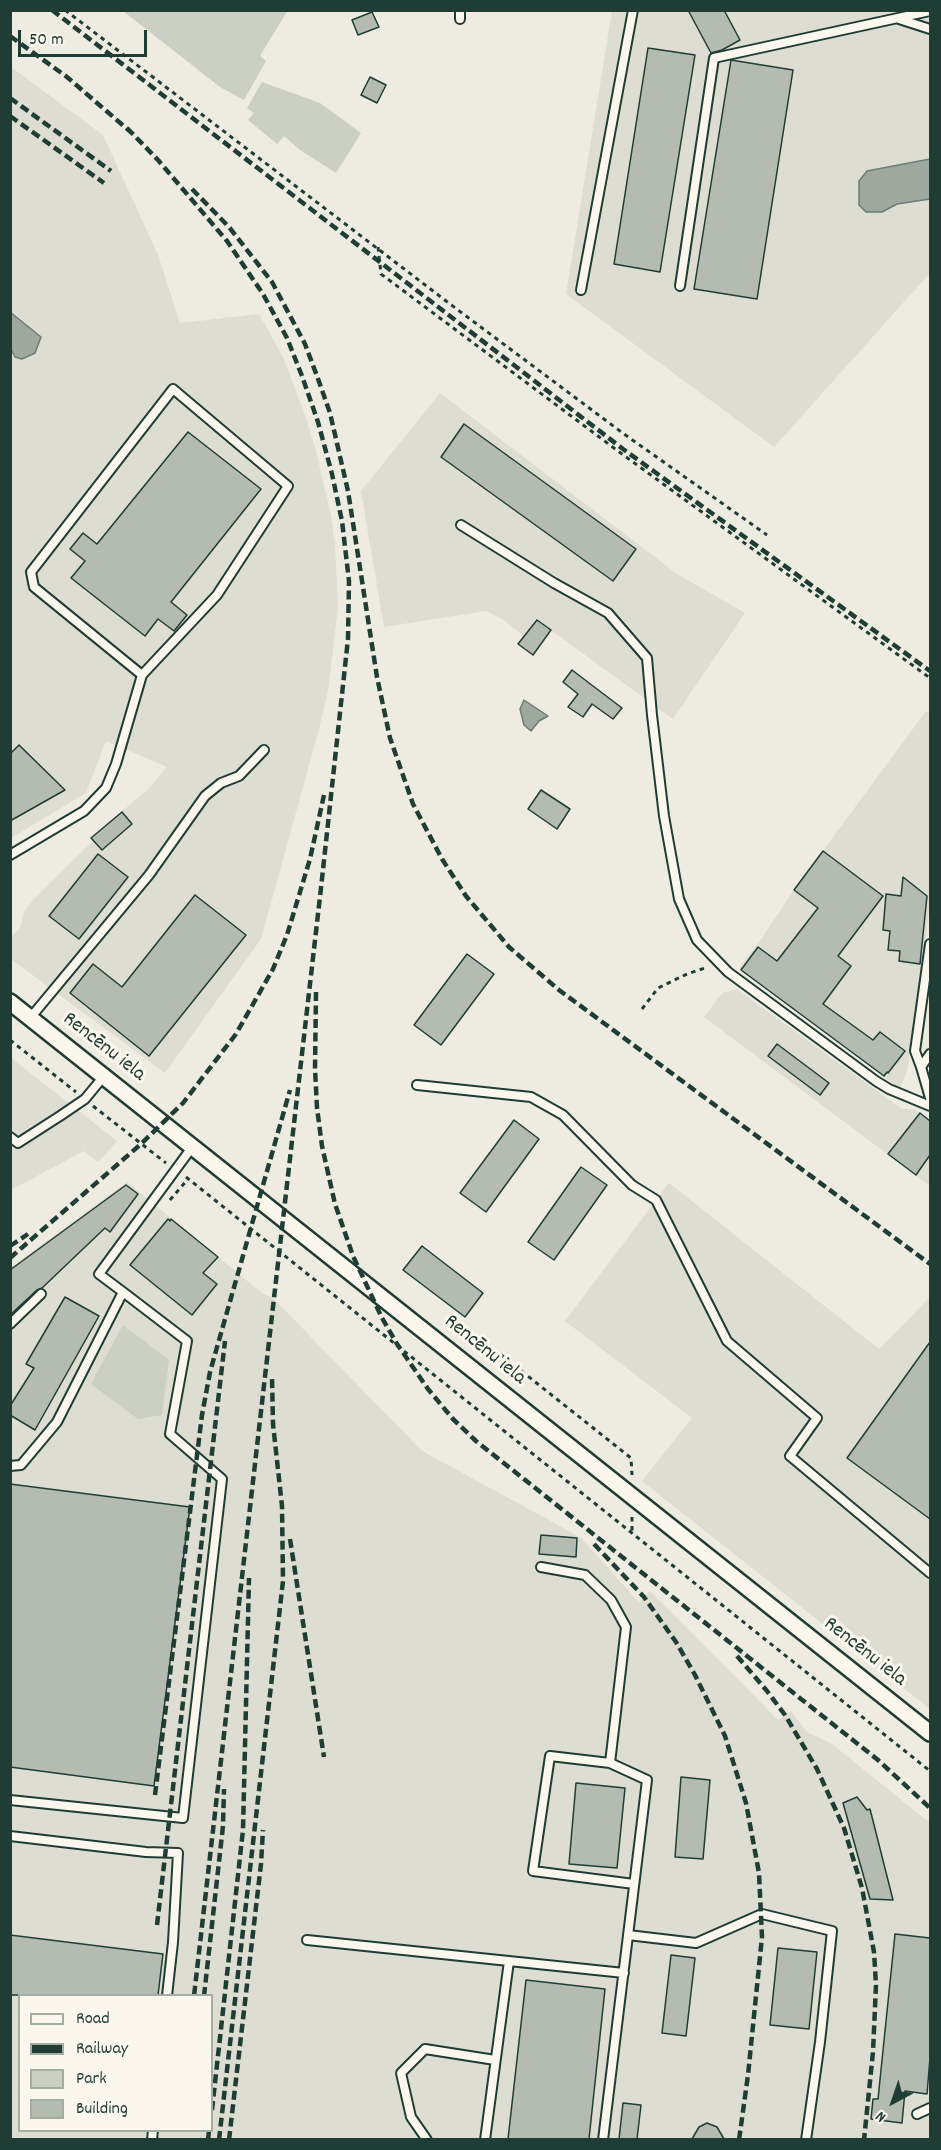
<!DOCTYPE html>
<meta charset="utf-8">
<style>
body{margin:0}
#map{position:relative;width:941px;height:2150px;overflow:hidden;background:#eeece1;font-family:Dekko,sans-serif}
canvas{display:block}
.frame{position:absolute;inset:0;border:12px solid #1f3d34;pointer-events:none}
.legend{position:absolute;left:18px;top:1994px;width:195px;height:138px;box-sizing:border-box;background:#fbf7ec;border:2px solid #a3ada2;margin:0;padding:8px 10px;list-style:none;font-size:18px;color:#1f3d34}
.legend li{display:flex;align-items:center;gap:12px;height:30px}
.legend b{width:30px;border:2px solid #a3ada2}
.north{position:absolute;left:863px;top:2072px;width:60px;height:60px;-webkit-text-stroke:4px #fbf7ec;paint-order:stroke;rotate:220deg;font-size:16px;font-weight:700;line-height:24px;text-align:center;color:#1f3d34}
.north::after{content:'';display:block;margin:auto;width:21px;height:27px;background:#1f3d34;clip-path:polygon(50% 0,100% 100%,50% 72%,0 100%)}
.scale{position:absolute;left:18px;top:30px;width:129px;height:27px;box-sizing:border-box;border:3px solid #1f3d34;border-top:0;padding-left:8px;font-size:18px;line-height:21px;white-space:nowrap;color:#1f3d34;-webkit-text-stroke:4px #fbf7ec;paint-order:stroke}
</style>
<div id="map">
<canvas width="941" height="2150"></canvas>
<div class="frame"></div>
<ul class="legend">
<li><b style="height:8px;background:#fbf7ec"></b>Road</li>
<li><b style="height:8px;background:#1f3d34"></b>Railway</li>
<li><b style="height:16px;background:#cbcfc4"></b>Park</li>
<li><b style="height:16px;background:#b4bbb0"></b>Building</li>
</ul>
<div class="north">N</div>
<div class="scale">50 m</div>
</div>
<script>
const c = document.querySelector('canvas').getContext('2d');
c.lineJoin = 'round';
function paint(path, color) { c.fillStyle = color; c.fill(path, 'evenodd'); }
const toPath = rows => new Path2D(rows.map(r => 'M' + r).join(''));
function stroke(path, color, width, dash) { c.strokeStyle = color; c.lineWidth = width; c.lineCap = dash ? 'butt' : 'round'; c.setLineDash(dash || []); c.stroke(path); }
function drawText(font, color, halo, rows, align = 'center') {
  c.font = font + ' Dekko,sans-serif'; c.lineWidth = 6; c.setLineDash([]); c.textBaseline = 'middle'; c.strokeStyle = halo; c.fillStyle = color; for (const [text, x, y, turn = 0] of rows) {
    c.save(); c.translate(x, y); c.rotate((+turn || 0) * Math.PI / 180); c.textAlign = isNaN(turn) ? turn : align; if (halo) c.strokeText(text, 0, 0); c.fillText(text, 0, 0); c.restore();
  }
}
const built = toPath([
 [612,11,930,11,930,273,774,447,566,294],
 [11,67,103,135,158,255,180,323,259,314,283,357,306,418,316,451,331,515,335,544,338,607,328,691,318,733,261,939,165,1073,11,959,10,938,20,928,24,912,33,900,93,841,91,838,147,790,167,767,106,741,86,793,11,838],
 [440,393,677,574,745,613,673,719,537,620,524,636,502,619,486,611,384,627,361,491],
 [926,711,930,714,930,901,920,990,914,1015,908,1068,900,1089,739,968,757,945,794,890],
 [737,989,902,1109,914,1109,930,1121,930,1186,704,1017,722,993],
 [10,1057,117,1141,98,1162,84,1151,11,1190],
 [127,1182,262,1293,274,1299,422,1451,580,1537,639,1602,650,1591,778,1720,791,1711,807,1732,832,1744,930,1823,930,2139,11,2140,11,1267],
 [20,1996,212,1996,212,2130,20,2130],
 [669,1183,879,1349,930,1297,930,1709,642,1481,692,1418,565,1321]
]);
const green = toPath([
 [288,10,260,56,266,61,244,100,220,87,123,11],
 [262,82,320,103,361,133,336,173,300,150,284,136,277,144,248,120,254,113,247,108],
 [123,1325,169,1360,162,1415,138,1419,91,1384]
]);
const water = toPath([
 [930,159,930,199,897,204,882,212,866,212,859,205,859,181,867,171,930,159],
 [10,312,41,337,35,353,22,359,15,357,11,349,10,312],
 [524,700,548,716,539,721,531,731,524,725,520,709,524,700]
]);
const building = toPath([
 [688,10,724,10,740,40,722,50,711,53,688,10],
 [372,12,379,27,358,35,352,20,372,12],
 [648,48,695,55,660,272,614,264,648,48],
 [731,60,793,70,757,299,694,289,731,60],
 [370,77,386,85,377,103,361,95,370,77],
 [464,424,636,549,613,581,441,457,464,424],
 [188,432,261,489,171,602,187,615,174,631,158,619,145,636,71,578,85,561,70,549,83,533,97,544,188,432],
 [537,620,551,630,533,655,518,644,537,620],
 [572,670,622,708,613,719,592,704,583,717,568,707,578,694,563,682,572,670],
 [19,745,65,790,10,821,10,754,19,745],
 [541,790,570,809,557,829,528,809,541,790],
 [122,812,132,824,102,850,91,838,122,812],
 [823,851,883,896,838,956,851,966,823,1004,873,1040,880,1032,905,1051,888,1073,887,1072,884,1076,741,970,758,947,777,961,818,908,794,890,823,851],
 [98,854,128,877,79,939,49,916,98,854],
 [903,877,927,896,920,964,899,961,900,951,888,950,890,931,883,930,886,894,901,896,903,877],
 [195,895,246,935,149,1056,70,993,93,964,122,987,195,895],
 [467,954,494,974,441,1045,414,1025,467,954],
 [777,1044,829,1083,820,1095,768,1056,777,1044],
 [920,1113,930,1121,930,1155,916,1175,888,1154,920,1113],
 [514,1120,539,1139,486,1212,460,1193,514,1120],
 [581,1167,607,1185,554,1260,528,1242,581,1167],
 [126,1185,138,1194,110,1232,105,1228,42,1288,37,1290,10,1315,10,1270,126,1185],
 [168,1219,170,1221,171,1219,218,1257,203,1273,217,1284,192,1315,130,1265,168,1219],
 [422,1246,483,1293,465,1317,403,1270,422,1246],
 [65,1297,99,1316,35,1430,10,1415,10,1406,34,1368,26,1364,65,1297],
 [930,1342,930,1519,847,1458,930,1342],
 [10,1484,190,1507,154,1786,10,1767,10,1484],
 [541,1535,577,1538,576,1557,539,1554,541,1535],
 [681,1777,710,1780,703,1859,675,1857,681,1777],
 [576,1783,625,1788,617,1868,569,1864,576,1783],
 [857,1797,867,1810,870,1809,893,1900,870,1899,843,1803,857,1797],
 [895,1934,930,1938,930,2058,927,2094,905,2091,902,2123,871,2119,873,2099,878,2099,895,1934],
 [10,1935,163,1954,158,1995,10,1995,10,1935],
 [778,1948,817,1952,809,2029,770,2025,778,1948],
 [671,1955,695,1958,686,2036,662,2033,671,1955],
 [526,1980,605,1989,589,2139,508,2139,526,1980],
 [623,2103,641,2105,637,2139,619,2139,623,2103],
 [707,2123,717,2127,724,2139,692,2139,699,2127,707,2123]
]);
const path = toPath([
 [65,10,454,307,624,434,767,535],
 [378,247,381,274,622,454,930,678],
 [642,1009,658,988,687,974,708,967],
 [10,1040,76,1092],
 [93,1106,166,1163],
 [186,1177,930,1771],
 [170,1200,188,1179],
 [500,1354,631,1458,632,1475],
 [632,1517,632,1532]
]);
const service = toPath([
 [460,10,460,19],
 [899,19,930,29],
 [680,286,714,58,930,11],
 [581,290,633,10],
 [461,525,554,583,608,613,647,658,652,715,664,816,679,899,697,940,728,972,876,1081,889,1089,930,1106],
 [10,855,84,811,106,788,116,764,142,675,34,587,31,572,173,389,288,486,217,595,142,675],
 [31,1017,149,875,205,796,221,783,239,776,264,750],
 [930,1054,921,1067,930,1098],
 [921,1067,915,1051,930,944],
 [417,1085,531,1097,563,1115,632,1185,656,1200,727,1341,817,1418,790,1456,930,1573],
 [10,1137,18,1143,60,1116,85,1099,104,1076],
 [10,1324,41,1294],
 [10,1466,21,1465,57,1422,123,1292,99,1274,193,1146],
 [541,1567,585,1575,611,1600,626,1627,610,1763],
 [10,1800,183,1818,222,1479,170,1434,187,1341,123,1292],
 [10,1836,146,1852,178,1853,173,1942,167,1996],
 [628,1935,696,1943,762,1914,832,1931,820,2042,806,2140],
 [307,1940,624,1973],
 [917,2114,930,2108],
 [152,2140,153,2130],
 [427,2140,411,2117,401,2073,425,2049,495,2060],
 [485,2140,509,1961],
 [603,2140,647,1780,610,1763,550,1756,533,1871,634,1884]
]);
const minor = toPath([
 [10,1002,930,1733]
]);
const rail = toPath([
 [52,10,623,449,930,671],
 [10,36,67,77,133,134],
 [10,98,111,171],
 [10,116,104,183],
 [127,128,158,160,227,241,263,294,287,338,302,376,318,422,332,474,342,521,349,581,348,639,321,888,194,1996],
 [192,189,229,227,272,282,305,344,317,376,330,413,348,491,377,677,390,738,413,804,442,859,466,896,509,947,559,990,930,1264],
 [316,992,315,1069,317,1108,322,1146,335,1204,353,1256,382,1318,397,1344,428,1389,453,1419,476,1441,878,1760,930,1808],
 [10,1246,28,1234],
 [10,1258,141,1144,183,1103,236,1034,273,969,287,935,310,859,324,795],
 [290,1539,324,1757],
 [594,1544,644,1597,676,1642,695,1675,725,1736,746,1803,759,1873,762,1937,748,2075,739,2140],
 [737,1656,767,1691,785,1715,817,1769,844,1828,862,1888,874,1952,876,1985,873,2052,864,2140],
 [155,1795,202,1415,210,1372,290,1090],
 [157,1925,225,1341],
 [204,1996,223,1826,224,1789],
 [212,2110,243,1830,249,1578],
 [208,2140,209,2130],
 [219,2140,283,1581,282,1506,273,1424,272,1377],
 [229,2140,261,1864,263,1830]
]);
const streetNames = [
 ["Rencēnu iela",103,1048,38],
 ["Rencēnu iela",484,1351,39],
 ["Rencēnu iela",864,1653,38]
];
paint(built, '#ddddd2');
paint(green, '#cbcfc4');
paint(water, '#9fa89f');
stroke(water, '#6c7d74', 1.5);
paint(building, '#b4bbb0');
stroke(building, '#1f3d34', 1.5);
stroke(service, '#1f3d34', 12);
stroke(minor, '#1f3d34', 20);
stroke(path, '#1f3d34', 3, [4.5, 4.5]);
stroke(service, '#fbf7ec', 8);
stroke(minor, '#fbf7ec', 15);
stroke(rail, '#1f3d34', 4.5, [9, 4.5]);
drawText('21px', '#1f3d34', '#fbf7ec', streetNames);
</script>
